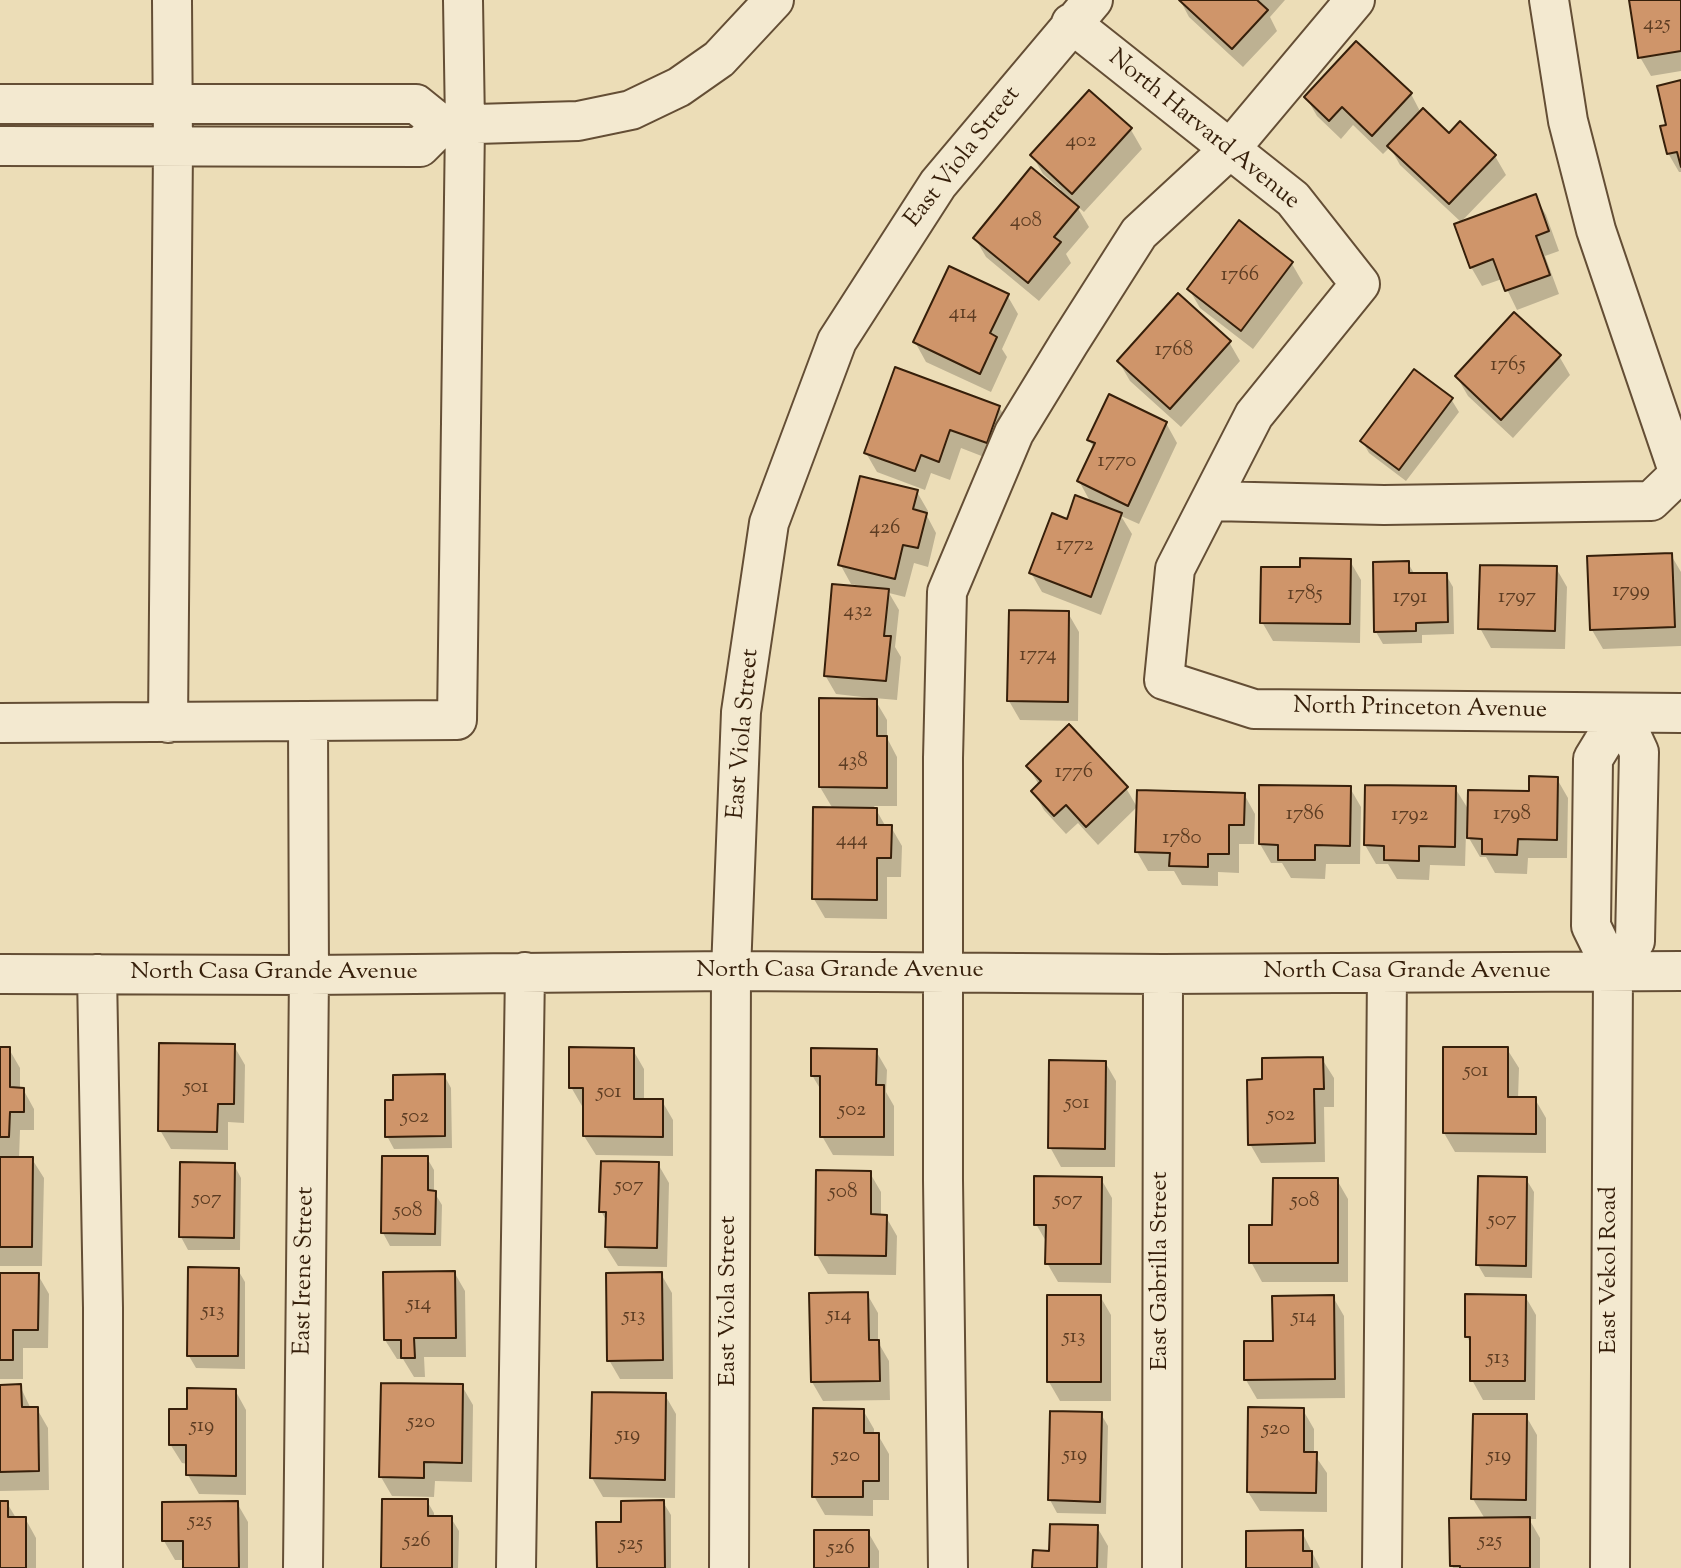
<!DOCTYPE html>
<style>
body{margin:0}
canvas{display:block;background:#ecddb7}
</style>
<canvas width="1681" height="1568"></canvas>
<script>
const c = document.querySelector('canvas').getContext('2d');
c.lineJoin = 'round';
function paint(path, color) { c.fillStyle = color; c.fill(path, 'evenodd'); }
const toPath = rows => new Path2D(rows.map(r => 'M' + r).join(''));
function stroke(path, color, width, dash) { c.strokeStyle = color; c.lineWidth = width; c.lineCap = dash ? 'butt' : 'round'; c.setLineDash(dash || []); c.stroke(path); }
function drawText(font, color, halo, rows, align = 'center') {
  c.font = font + ' "Sorts Mill Goudy",serif'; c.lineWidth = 6; c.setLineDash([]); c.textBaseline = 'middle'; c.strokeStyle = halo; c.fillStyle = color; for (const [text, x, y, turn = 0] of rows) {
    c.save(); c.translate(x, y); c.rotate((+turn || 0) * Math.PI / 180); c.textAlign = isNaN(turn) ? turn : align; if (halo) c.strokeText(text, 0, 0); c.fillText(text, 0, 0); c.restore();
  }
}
const shadow = toPath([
 [1180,0,1285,0,1270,17,1277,31,1243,67,1189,17],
 [1630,0,1681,0,1681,71,1651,76,1640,57],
 [1681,82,1681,172,1679,172,1668,153,1668,126],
 [1411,94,1421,113,1450,136,1495,156,1506,175,1461,222,1400,165,1390,147,1383,154,1353,125,1341,139,1317,116,1306,97],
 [1131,130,1142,149,1084,212,1076,205,1089,227,1066,254,1071,263,1039,301,986,257,975,238,1061,190,1043,174,1032,155],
 [1535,196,1546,215,1559,251,1545,256,1559,294,1517,310,1502,279,1482,286,1471,267],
 [1239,222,1292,264,1303,283,1253,349,1200,308,1189,289],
 [1007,295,1018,314,1002,349,1007,357,991,392,926,362,915,342],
 [1229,342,1240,361,1181,427,1130,381,1119,362],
 [1559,356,1570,375,1513,438,1468,396,1457,377],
 [1451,399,1459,412,1406,481,1369,453,1362,441],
 [999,407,1010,426,997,462,961,448,950,480,931,473,925,490,877,472,866,453],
 [1166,423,1177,443,1139,524,1121,516,1132,534,1101,615,1042,592,1031,573,1068,521,1091,503,1079,481,1094,448,1089,440],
 [917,492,928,511,927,516,936,533,928,567,914,563,905,597,889,593,899,610,895,647,901,657,897,700,874,698,887,720,887,738,897,757,897,806,874,806,886,827,891,827,902,846,901,877,887,877,887,919,825,918,814,899,833,809,820,787,871,698,836,694,825,675,860,586,851,584,840,564],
 [1671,555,1681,572,1681,646,1603,649,1592,630],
 [1350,561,1361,580,1360,643,1273,641,1262,622],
 [1408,563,1415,575,1446,575,1453,587,1454,634,1422,635,1422,643,1383,644,1376,632],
 [1556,568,1567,587,1565,649,1491,648,1480,628],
 [1068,613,1079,632,1078,721,1020,720,1009,701],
 [1028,766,1126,788,1137,807,1098,845,1078,823,1066,834,1044,810,1033,791,1039,785],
 [1557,779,1568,798,1567,858,1528,858,1527,874,1495,873,1486,857,1480,857,1466,833,1465,866,1430,865,1429,880,1397,879,1388,864,1376,864,1365,845,1455,788,1470,812,1531,793],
 [1350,788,1361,807,1360,864,1326,864,1325,879,1291,878,1282,863,1271,863,1260,844],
 [1244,794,1255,814,1254,844,1239,844,1239,873,1218,872,1218,886,1182,885,1174,871,1148,871,1137,852],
 [234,1046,245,1065,244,1123,228,1122,228,1150,171,1149,160,1130],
 [0,1049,9,1049,20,1068,20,1089,23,1089,34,1109,34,1130,20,1130,19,1159,32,1159,44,1178,42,1266,0,1266],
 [1507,1049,1519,1068,1518,1099,1535,1099,1546,1118,1546,1153,1455,1152,1444,1133],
 [633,1050,644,1069,644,1101,662,1101,673,1120,673,1156,596,1155,584,1136,585,1106,582,1106,571,1087],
 [876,1051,887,1070,886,1092,894,1106,894,1156,833,1155,822,1136,822,1092,812,1075],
 [1322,1059,1334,1078,1334,1107,1324,1107,1325,1162,1261,1163,1250,1144,1264,1081],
 [1105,1062,1116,1081,1115,1167,1061,1167,1050,1147],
 [444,1075,451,1088,452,1148,394,1149,387,1136,395,1102],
 [427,1158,434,1170,434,1192,442,1205,441,1246,390,1246,383,1233],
 [182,1164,234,1165,241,1178,240,1250,188,1250,181,1237],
 [658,1164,669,1183,667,1267,618,1266,606,1247,607,1222,601,1211],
 [870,1173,881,1192,881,1216,886,1217,897,1236,896,1275,828,1274,817,1255],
 [1101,1179,1112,1198,1111,1283,1058,1282,1047,1263,1047,1243,1036,1224],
 [1526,1179,1534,1192,1532,1278,1485,1277,1478,1265],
 [1337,1180,1348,1199,1348,1282,1262,1282,1251,1262,1274,1227],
 [238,1270,245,1282,245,1369,196,1368,189,1356],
 [454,1272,465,1291,466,1357,424,1357,425,1377,414,1377,403,1359,397,1359,385,1340],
 [0,1274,38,1275,49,1294,48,1348,23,1348,23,1379,0,1379],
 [661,1274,672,1293,673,1379,620,1379,609,1360],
 [867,1294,878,1313,878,1342,889,1361,890,1400,823,1401,812,1382],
 [1100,1296,1111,1315,1111,1401,1060,1401,1049,1382],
 [1525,1296,1536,1315,1535,1400,1483,1400,1472,1380,1472,1346,1467,1337],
 [1333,1297,1344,1316,1345,1398,1257,1399,1246,1380,1275,1343],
 [0,1386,20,1386,31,1409,37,1409,48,1428,49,1490,0,1491],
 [462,1386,473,1405,472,1482,435,1481,434,1497,392,1496,381,1477],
 [235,1390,246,1410,246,1495,199,1494,188,1475,188,1464,182,1463,170,1444,189,1410],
 [665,1395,676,1414,675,1498,603,1497,592,1478],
 [863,1410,874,1429,874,1435,878,1435,889,1454,889,1500,873,1500,873,1516,825,1515,814,1496],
 [1303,1410,1314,1429,1314,1454,1327,1473,1327,1512,1260,1511,1248,1492],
 [1101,1414,1108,1426,1106,1514,1057,1513,1050,1500],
 [1526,1416,1537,1435,1536,1519,1529,1519,1540,1538,1540,1568,1453,1568,1452,1565,1485,1519,1473,1499],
 [427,1501,434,1513,434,1518,451,1518,459,1531,458,1568,383,1568],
 [663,1502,671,1515,671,1568,598,1568,623,1523],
 [0,1503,7,1503,16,1518,25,1518,36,1538,36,1568,0,1568],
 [237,1503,248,1522,248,1568,185,1568,185,1560,175,1560,164,1541],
 [1097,1527,1108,1546,1107,1568,1034,1568],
 [868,1532,879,1551,879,1568,815,1568],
 [1302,1532,1320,1568,1248,1568]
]);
const building = toPath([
 [1179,0,1257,0,1268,10,1232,49,1179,0],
 [1629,0,1681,0,1681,51,1638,58,1629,0],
 [1356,41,1412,93,1372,136,1342,107,1329,121,1304,97,1356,41],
 [1681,80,1681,167,1677,152,1667,154,1660,126,1666,125,1657,86,1681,80],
 [1089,90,1132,128,1072,194,1030,155,1089,90],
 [1423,108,1449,133,1460,121,1496,155,1449,204,1387,146,1423,108],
 [1031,167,1079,207,1054,237,1061,242,1028,283,973,238,1031,167],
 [1536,194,1549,231,1536,236,1550,275,1505,291,1493,259,1470,268,1454,224,1536,194],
 [1239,220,1293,262,1241,331,1187,289,1239,220],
 [949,266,1009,294,990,333,997,337,980,374,913,342,949,266],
 [1178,293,1231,341,1170,409,1117,361,1178,293],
 [1514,312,1561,355,1501,420,1455,376,1514,312],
 [895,367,1000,406,987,443,950,430,939,462,921,455,915,471,864,453,895,367],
 [1414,369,1453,398,1399,470,1360,441,1414,369],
 [1109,394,1167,422,1128,506,1077,481,1095,443,1087,440,1109,394],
 [860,476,918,490,913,509,927,513,918,548,903,545,895,579,838,565,860,476],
 [1075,495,1122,513,1091,597,1029,573,1052,513,1067,519,1075,495],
 [1672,553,1675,627,1590,630,1587,556,1672,553],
 [1300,558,1351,559,1350,624,1260,623,1261,567,1300,567,1300,558],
 [1409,561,1409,573,1447,573,1448,622,1416,623,1416,631,1374,632,1373,562,1409,561],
 [1480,565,1557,566,1555,631,1478,629,1480,565],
 [832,584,889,589,884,636,891,636,886,681,824,676,832,584],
 [1009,610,1069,611,1068,702,1007,701,1009,610],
 [819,698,877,699,877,736,887,736,887,788,819,787,819,698],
 [1069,724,1128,787,1086,827,1066,805,1054,816,1031,791,1041,781,1026,766,1069,724],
 [1529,776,1558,777,1557,840,1518,839,1517,855,1482,854,1482,839,1467,838,1468,790,1529,791,1529,776],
 [1259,785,1351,786,1350,846,1315,845,1315,860,1278,860,1278,845,1259,844,1259,785],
 [1365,785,1456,786,1455,847,1419,846,1419,861,1384,860,1384,846,1364,845,1365,785],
 [1137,790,1245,793,1244,825,1229,825,1229,854,1208,854,1208,867,1169,866,1170,853,1135,852,1137,790],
 [813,807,877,808,877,825,892,825,891,858,877,858,877,900,812,899,813,807],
 [159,1043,235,1044,234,1104,218,1104,217,1132,158,1131,159,1043],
 [0,1047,10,1047,10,1087,24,1088,24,1112,10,1112,9,1137,0,1137,0,1047],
 [569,1047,634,1048,634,1099,663,1099,663,1137,583,1136,583,1088,569,1088,569,1047],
 [1443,1047,1508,1047,1508,1097,1536,1097,1536,1134,1443,1133,1443,1047],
 [811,1048,877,1049,876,1085,884,1085,884,1137,820,1137,820,1076,811,1076,811,1048],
 [1323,1057,1324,1089,1314,1089,1315,1143,1248,1145,1247,1080,1262,1079,1262,1058,1323,1057],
 [1049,1060,1106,1061,1105,1149,1048,1148,1049,1060],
 [445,1074,445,1136,385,1137,385,1100,393,1100,393,1075,445,1074],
 [382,1156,428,1156,428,1190,436,1191,435,1234,381,1233,382,1156],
 [0,1157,33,1157,32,1247,0,1247,0,1157],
 [601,1161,659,1162,657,1248,605,1247,606,1212,599,1212,601,1161],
 [180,1162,235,1163,234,1238,179,1237,180,1162],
 [816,1170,871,1171,871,1214,887,1215,886,1256,815,1255,816,1170],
 [1034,1176,1102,1177,1101,1264,1045,1264,1046,1225,1034,1225,1034,1176],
 [1478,1176,1527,1177,1526,1266,1476,1265,1478,1176],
 [1273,1178,1338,1178,1338,1263,1249,1263,1249,1225,1272,1225,1273,1178],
 [188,1267,239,1268,238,1356,187,1356,188,1267],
 [455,1271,456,1338,414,1338,415,1358,401,1358,401,1340,384,1340,383,1272,455,1271],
 [662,1272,663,1360,607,1361,606,1273,662,1272],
 [0,1273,39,1273,38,1330,13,1330,13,1360,0,1360,0,1273],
 [868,1292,869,1340,879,1340,880,1381,811,1382,809,1293,868,1292],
 [1465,1294,1526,1295,1525,1381,1470,1381,1470,1337,1465,1337,1465,1294],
 [1047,1295,1101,1295,1101,1382,1047,1382,1047,1295],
 [1334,1295,1335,1379,1244,1380,1244,1341,1273,1341,1272,1296,1334,1295],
 [381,1383,463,1384,462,1463,424,1462,424,1478,379,1477,381,1383],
 [21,1384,22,1407,38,1407,39,1471,0,1472,0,1385,21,1384],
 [187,1388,236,1389,236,1476,186,1475,186,1445,169,1445,169,1409,187,1409,187,1388],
 [592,1392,666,1393,665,1480,590,1478,592,1392],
 [1248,1407,1304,1408,1304,1452,1317,1452,1316,1493,1247,1492,1248,1407],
 [813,1408,864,1409,864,1433,879,1433,879,1481,863,1481,863,1497,812,1497,813,1408],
 [1050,1411,1102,1412,1100,1502,1048,1500,1050,1411],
 [1473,1414,1527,1414,1526,1500,1471,1499,1473,1414],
 [382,1499,428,1499,428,1516,452,1516,452,1568,381,1568,382,1499],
 [664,1500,665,1568,597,1568,596,1522,621,1522,621,1501,664,1500],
 [0,1501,8,1501,8,1517,26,1517,26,1568,0,1568,0,1501],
 [238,1501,239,1568,183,1568,183,1541,162,1541,162,1502,238,1501],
 [1530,1517,1530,1568,1460,1568,1460,1566,1450,1566,1449,1518,1530,1517],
 [1050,1524,1098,1525,1097,1568,1032,1568,1033,1550,1049,1551,1050,1524],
 [814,1530,869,1530,869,1568,814,1568,814,1530],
 [1303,1530,1303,1551,1312,1551,1312,1568,1246,1568,1246,1531,1303,1530]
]);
const minor = toPath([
 [1071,23,1293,199,1360,284,1254,415,1175,569,1164,680,1254,709,1681,713],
 [0,104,416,104,442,125,578,121,631,110,679,87,719,59,774,0],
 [0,146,420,147,442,125],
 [1210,501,1384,505,1651,501,1679,474,1596,230,1568,121,1549,0],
 [0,723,457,720,465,124,463,0],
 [168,723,173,147,172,0],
 [0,974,309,975,731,971,1163,974,1681,971],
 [97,974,103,1308,103,1568],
 [303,1568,309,975,308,723],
 [516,1568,525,972],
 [729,1568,731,971,741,712,769,523,837,341,938,184,1093,0],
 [948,1568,943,1180,943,758,947,592,1014,433,1069,343,1139,233,1230,149,1355,0],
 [1162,1568,1163,974],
 [1382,1568,1387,973],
 [1610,1568,1613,971,1591,926,1593,759,1621,713,1639,752,1635,941,1613,971]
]);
const numberNames = [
 ["425",1657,25],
 ["402",1081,142],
 ["408",1026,222],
 ["1766",1240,276],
 ["414",963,314],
 ["1768",1174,351],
 ["1765",1508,366],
 ["1770",1117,462],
 ["426",885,529],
 ["1772",1075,546],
 ["1799",1631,592],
 ["1785",1305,595],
 ["1791",1410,598],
 ["1797",1517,598],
 ["432",858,612],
 ["1774",1038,656],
 ["438",853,762],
 ["1776",1074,773],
 ["1786",1305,815],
 ["1798",1512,815],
 ["1792",1410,816],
 ["1780",1182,839],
 ["444",852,841],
 ["501",1476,1072],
 ["501",196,1088],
 ["501",609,1093],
 ["501",1077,1104],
 ["502",852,1111],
 ["502",1281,1116],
 ["502",415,1118],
 ["507",629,1187],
 ["508",843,1193],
 ["507",207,1200],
 ["507",1068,1201],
 ["508",1305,1202],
 ["508",408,1212],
 ["507",1502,1221],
 ["514",419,1305],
 ["513",213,1312],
 ["514",839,1316],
 ["513",634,1317],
 ["514",1304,1318],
 ["513",1074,1338],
 ["513",1498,1359],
 ["520",421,1423],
 ["519",202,1427],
 ["520",1276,1430],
 ["519",628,1436],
 ["519",1075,1456],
 ["520",846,1457],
 ["519",1499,1457],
 ["525",200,1522],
 ["526",417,1542],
 ["525",1490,1542],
 ["525",631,1545],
 ["526",841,1549]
];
const streetNames = [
 ["North Harvard Avenue",1203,131,39],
 ["East Viola Street",964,158,-52],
 ["North Princeton Avenue",1420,710,1],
 ["East Viola Street",745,734,-85],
 ["North Casa Grande Avenue",840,972],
 ["North Casa Grande Avenue",1407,973],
 ["North Casa Grande Avenue",274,974],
 ["East Vekol Road",1611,1270,-90],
 ["East Irene Street",306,1271,-89],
 ["East Gabrilla Street",1162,1271,-90],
 ["East Viola Street",730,1301,-90]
];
paint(shadow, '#0003');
paint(building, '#cf956a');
stroke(building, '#361f0a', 2);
stroke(minor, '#644e35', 42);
stroke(minor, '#f3e9d0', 38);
drawText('21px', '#5c3c22', null, numberNames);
drawText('24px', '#361f0a', '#f3e9d0', streetNames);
</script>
